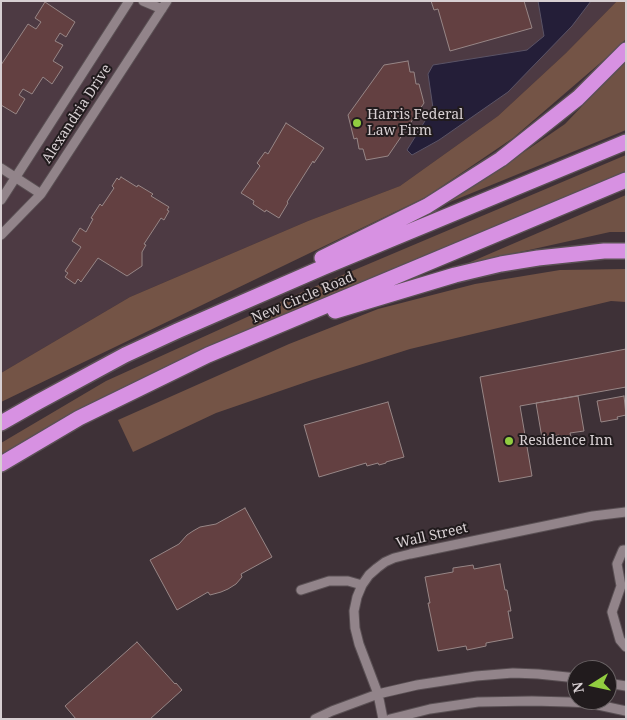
<!DOCTYPE html>
<style>
body{margin:0}
#map{position:relative;width:627px;height:720px;overflow:hidden;background:#3e3137;font-family:"Noto Serif",serif}
canvas{display:block}
.frame{position:absolute;inset:0;border:2px solid #d7cfd2;pointer-events:none}
.north{position:absolute;left:567px;top:660px;width:50px;height:50px;box-sizing:border-box;background:#211b1d;border:1px solid #6a6365;border-radius:50%;rotate:260deg;font-size:14px;font-weight:700;line-height:20px;text-align:center;color:#d7cfd2}
.north::after{content:'';display:block;margin:auto;width:18px;height:22px;background:#91cd40;clip-path:polygon(50% 0,100% 100%,50% 72%,0 100%)}
</style>
<div id="map">
<canvas width="627" height="720"></canvas>
<div class="frame"></div>
<div class="north">N</div>
</div>
<script>
const c = document.querySelector('canvas').getContext('2d');
c.lineJoin = 'round';
function paint(path, color) { c.fillStyle = color; c.fill(path, 'evenodd'); }
const toPath = rows => new Path2D(rows.map(r => 'M' + r).join(''));
function stroke(path, color, width, dash) { c.strokeStyle = color; c.lineWidth = width; c.lineCap = dash ? 'butt' : 'round'; c.setLineDash(dash || []); c.stroke(path); }
function drawText(font, color, halo, rows, align = 'center') {
  c.font = font + ' "Noto Serif",serif'; c.lineWidth = 4; c.setLineDash([]); c.textBaseline = 'middle'; c.strokeStyle = halo; c.fillStyle = color; for (const [text, x, y, turn = 0] of rows) {
    c.save(); c.translate(x, y); c.rotate((+turn || 0) * Math.PI / 180); c.textAlign = isNaN(turn) ? turn : align; if (halo) c.strokeText(text, 0, 0); c.fillText(text, 0, 0); c.restore();
  }
}
const built = toPath([
 [1,1,617,1,566,53,498,116,400,186,308,221,130,297,1,373]
]);
const green = toPath([
 [626,60,626,130,440,206,530,148,565,124],
 [626,155,626,173,145,377,1,456,1,443,106,381,300,293],
 [626,195,626,232,610,232,466,264]
]);
const forest = toPath([
 [617,1,626,1,626,39,613,52,513,138,426,197,1,402,1,373,130,297,308,221,400,186,498,116,566,53],
 [626,269,626,302,611,301,410,349,312,380,216,413,133,452,118,420,289,344,378,309,475,284,560,270]
]);
const water = toPath([
 [538,1,591,1,572,26,508,92,439,140,412,155,407,150,433,108,428,74,433,65,527,50,544,36,538,1]
]);
const building = toPath([
 [431,1,524,1,532,28,450,51,438,9,434,10,431,1],
 [45,2,75,22,66,37,60,33,55,41,63,45,53,61,63,67,52,84,43,77,32,94,23,89,19,95,25,99,16,114,1,105,1,65,28,24,36,29,41,22,35,18,45,2],
 [408,61,410,72,414,72,416,84,419,84,424,103,388,156,366,160,363,149,359,149,357,138,354,139,348,115,384,65,408,61],
 [286,123,324,148,314,163,313,161,287,202,288,203,279,218,266,210,265,212,253,204,254,201,241,193,260,166,257,163,265,152,268,154,286,123],
 [121,177,137,187,138,185,153,194,151,196,169,207,167,210,169,211,164,220,161,218,144,244,146,245,142,252,142,266,127,276,98,258,81,282,78,279,75,284,65,277,68,273,65,271,81,247,72,241,80,228,86,232,93,219,91,218,100,204,102,206,114,188,112,186,117,178,119,180,121,177],
 [626,349,626,387,520,406,532,476,499,482,480,377,626,349],
 [578,396,584,431,570,433,571,437,560,439,559,435,542,438,536,403,578,396],
 [624,396,626,415,617,417,618,419,601,422,597,401,624,396],
 [388,402,404,457,386,462,386,463,379,465,378,463,367,466,366,463,319,477,304,425,388,402],
 [245,508,272,557,241,574,242,577,236,584,228,589,221,592,210,595,208,592,177,610,150,560,179,544,187,535,193,531,200,527,216,524,245,508],
 [500,564,505,590,507,590,511,611,508,611,513,638,486,643,486,646,467,650,466,646,438,651,428,603,430,603,425,577,453,572,453,568,473,565,474,569,500,564],
 [137,642,175,684,176,683,182,690,150,719,76,719,65,706,137,642]
]);
const minor = toPath([
 [143,1,162,9],
 [1,168,41,194],
 [1,200,129,1],
 [1,235,41,194,167,1],
 [626,550,623,550,617,564,621,586,612,612,620,640,626,647],
 [301,590,329,581,348,581,362,585],
 [607,683,626,686],
 [315,719,332,711,378,694,417,685,476,676,513,673,538,674,577,678],
 [383,719,378,694,359,644,355,628,354,611,357,597,362,585,369,575,377,568,385,562,394,558,410,554,593,516,626,512],
 [390,719,430,709,478,702,532,701,569,702,589,703,626,711]
]);
const highway = toPath([
 [322,258,427,206,501,159,578,98,626,50],
 [335,311,455,275,501,264,538,258,604,251,626,251],
 [1,423,38,402,125,355,177,331,324,267,626,142],
 [1,464,79,418,208,355,626,180]
]);
const markers = [
 [357,123,5,"#91cd40"],
 [509,441,5,"#91cd40"]
];
const streetNames = [
 ["Alexandria Drive",77,114,-57],
 ["New Circle Road",303,298,-23],
 ["Wall Street",432,536,-13]
];
const poiNames = [
 ["Harris Federal",367,115],
 ["Law Firm",367,131],
 ["Residence Inn",519,441]
];
paint(built, '#4d3a43');
paint(green, '#705245');
paint(forest, '#745446');
paint(water, '#241e38');
stroke(water, '#5a5366', 1);
paint(building, '#634041');
stroke(building, '#978686', 1);
stroke(minor, '#5a5054', 11);
stroke(highway, '#5a5054', 18);
stroke(minor, '#92848a', 9);
stroke(highway, '#d791e2', 15);
for (const [x, y, r, color] of markers) { const dot = new Path2D(); dot.arc(x, y, r, 0, 2 * Math.PI); c.fillStyle = color; c.fill(dot); stroke(dot, '#211b1d', 2); }
drawText('14px', '#d7cfd2', '#211b1d', streetNames);
drawText('14px', '#d7cfd2', '#211b1d', poiNames, 'left');
</script>
